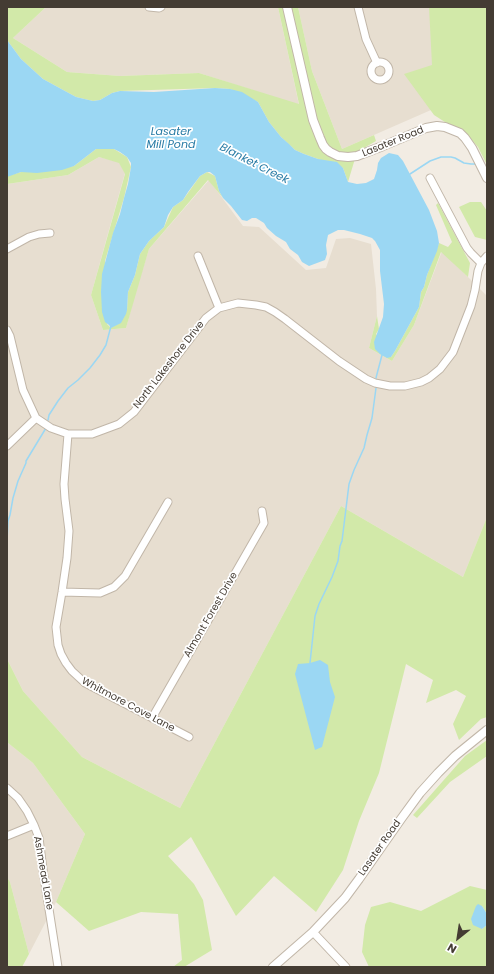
<!DOCTYPE html>
<style>
body{margin:0}
#map{position:relative;width:494px;height:974px;overflow:hidden;background:#f2ece3;font-family:Poppins,sans-serif}
canvas{display:block}
.frame{position:absolute;inset:0;border:8px solid #443c33;pointer-events:none}
.north{position:absolute;left:438px;top:918px;width:40px;height:40px;-webkit-text-stroke:3px #fff;paint-order:stroke;rotate:210deg;font-size:11px;font-weight:700;line-height:16px;text-align:center;color:#443c33}
.north::after{content:'';display:block;margin:auto;width:14px;height:18px;background:#443c33;clip-path:polygon(50% 0,100% 100%,50% 72%,0 100%)}
</style>
<div id="map">
<canvas width="494" height="974"></canvas>
<div class="frame"></div>
<div class="north">N</div>
</div>
<script>
const c = document.querySelector('canvas').getContext('2d');
c.lineJoin = 'round';
function paint(path, color) { c.fillStyle = color; c.fill(path, 'evenodd'); }
const toPath = rows => new Path2D(rows.map(r => 'M' + r).join(''));
function stroke(path, color, width, dash) { c.strokeStyle = color; c.lineWidth = width; c.lineCap = dash ? 'butt' : 'round'; c.setLineDash(dash || []); c.stroke(path); }
function drawText(font, color, halo, rows, align = 'center') {
  c.font = font + ' Poppins,sans-serif'; c.lineWidth = 3.5; c.setLineDash([]); c.textBaseline = 'middle'; c.strokeStyle = halo; c.fillStyle = color; for (const [text, x, y, turn = 0] of rows) {
    c.save(); c.translate(x, y); c.rotate((+turn || 0) * Math.PI / 180); c.textAlign = isNaN(turn) ? turn : align; if (halo) c.strokeText(text, 0, 0); c.fillText(text, 0, 0); c.restore();
  }
}
const residential = toPath([
 [46,7,278,7,299,105,199,73,120,76,67,72,13,38],
 [298,7,487,7,431,110,342,149,312,71],
 [99,157,119,162,125,173,107,237,91,295,103,330,126,328,135,294,149,249,209,180,243,226,259,227,306,270,326,268,336,239,350,238,371,244,376,289,377,316,369,348,392,361,414,325,442,251,487,296,487,517,463,577,341,506,180,808,82,757,23,691,7,659,7,184,68,175],
 [7,743,8,743,33,763,85,834,56,902,29,954,10,882,7,877]
]);
const green = toPath([
 [7,7,46,7,13,38,67,72,120,76,199,73,299,104,278,7,298,7,312,71,342,149,374,135,376,141,357,152,348,182,343,168,304,154,295,150,281,137,269,122,258,102,230,89,215,88,120,91,112,93,100,100,93,101,76,97,43,79,21,59,7,40],
 [429,7,487,7,487,165,478,147,464,131,448,124,434,115,404,74,432,65],
 [96,149,114,149,127,157,131,167,124,198,105,261,107,324,111,328,127,310,128,292,135,275,140,254,149,241,164,227,173,207,183,200,200,176,207,172,215,176,219,191,223,198,208,180,149,249,126,328,103,330,91,295,125,174,119,163,99,157,68,175,7,184,7,176,21,172,74,166],
 [470,202,481,202,487,211,487,240,475,237,459,207],
 [438,203,470,263,468,277,441,252,414,325,392,361,369,348,377,316,379,329,376,334,391,357,395,351,419,307,421,292,424,287,427,275,435,254,439,243,448,247,452,242,436,205],
 [341,506,463,577,487,517,487,717,481,719,459,740,453,724,466,696,456,690,426,703,433,680,406,664,379,773,359,821,343,870,316,912,274,876,236,916,191,837,168,856,194,884,203,900,212,950,184,967,173,967,182,960,178,914,141,912,89,931,56,902,85,834,33,763,8,743,7,743,7,659,23,691,82,757,180,808],
 [487,740,487,756,450,782,417,818,413,815,465,756],
 [7,877,10,882,29,954,22,967,7,967],
 [470,886,487,890,487,914,482,906,482,929,487,925,487,967,369,967,362,952,365,925,371,907,390,902,421,911]
]);
const water = toPath([
 [7,40,21,59,43,79,76,97,93,101,100,100,112,93,120,91,154,92,215,88,230,89,242,92,258,102,269,122,281,137,289,144,295,150,304,154,318,159,337,162,343,168,348,182,357,184,366,183,374,179,377,170,378,163,381,158,389,153,398,155,403,161,429,210,437,231,439,243,437,251,427,275,424,287,421,292,419,307,395,351,391,357,387,358,380,354,375,349,374,342,383,317,384,304,380,271,380,250,375,241,372,238,360,234,344,230,338,230,328,235,326,245,327,254,325,260,309,266,302,262,298,255,290,249,286,242,276,236,267,228,264,223,256,218,252,218,247,221,242,220,231,206,223,198,219,191,215,176,210,172,207,172,200,176,188,192,183,200,173,207,168,215,164,227,149,241,140,254,135,275,128,292,127,310,126,314,121,323,111,328,109,325,105,322,102,312,101,292,102,274,113,233,120,214,124,198,128,184,131,167,131,163,127,157,120,152,114,149,96,149,74,166,62,170,37,173,21,172,7,177],
 [320,660,328,665,330,682,335,697,322,747,315,750,295,674,298,664,310,663],
 [478,904,482,906,487,914,487,925,482,929,473,925,471,919,476,906]
]);
const stream = toPath([
 [410,174,430,161,441,157,451,157,455,158,464,163,471,164,476,164],
 [376,378,377,374,382,355],
 [48,420,49,415,58,401,68,388,78,380,90,368,100,355,106,345,111,326],
 [7,541,8,521,10,515,13,498,18,481,26,463,26,461,46,428],
 [310,663,315,616,319,604,332,577,338,561,340,546,342,541,349,484,354,470,364,448,367,435,372,418,376,388]
]);
const minor = toPath([
 [149,7,159,8,161,7],
 [358,7,366,39,377,63],
 '371 71a9 9 0 1 1 18 0a9 9 0 1 1-18 0Z',
 [430,178,467,248,471,253,481,263],
 [7,249,29,237,39,234,50,233],
 [198,256,219,308],
 [7,330,10,336,23,390,36,418,51,428,68,434,92,434,119,424,134,412,206,318,219,308,238,303,256,305,266,307,275,312,285,319,339,361,366,379,375,383,390,386,405,386,421,382,429,378,440,369,453,352,471,306,475,290,478,271,481,263,487,256],
 [68,434,64,484,65,499,69,531,67,558,62,592,56,627,58,645,61,654,66,663,72,671,85,683,189,737],
 [7,446,36,418],
 [62,592,100,593,114,587,125,576,168,502],
 [152,718,264,523,262,511],
 [7,788,18,798,27,811,34,825,39,838,44,877,58,967],
 [7,836,34,825],
 [313,932,346,967]
]);
const tertiary = toPath([
 [287,7,313,120,320,138,323,145,326,149,330,152,338,156,348,157,357,156,383,146,426,128,437,126,445,127,460,133,465,138,472,148,487,178],
 [273,967,313,932,345,898,359,879,401,819,420,793,438,773,455,756,487,730]
]);
const streetNames = [
 ["Lasater Road",393,142,-22],
 ["North Lakeshore Drive",169,365,-52],
 ["Almont Forest Drive",211,615,-60],
 ["Whitmore Cove Lane",128,705,28],
 ["Lasater Road",380,848,-55],
 ["Ashmead Lane",43,873,80]
];
const waterNames = [
 ["Lasater",171,132],
 ["Mill Pond",171,145],
 ["Blanket Creek",254,164,27]
];
paint(residential, '#e7ded0');
paint(green, '#d2e9a9');
paint(water, '#9bd7f3');
stroke(stream, '#9bd7f3', 1.5);
stroke(minor, '#c1b6a8', 9);
stroke(tertiary, '#c1b6a8', 10);
stroke(minor, '#fff', 7);
stroke(tertiary, '#fff', 8);
drawText('10px', '#443c33', '#fff', streetNames);
drawText('italic 11px', '#267aa4', '#fff', waterNames);
</script>
